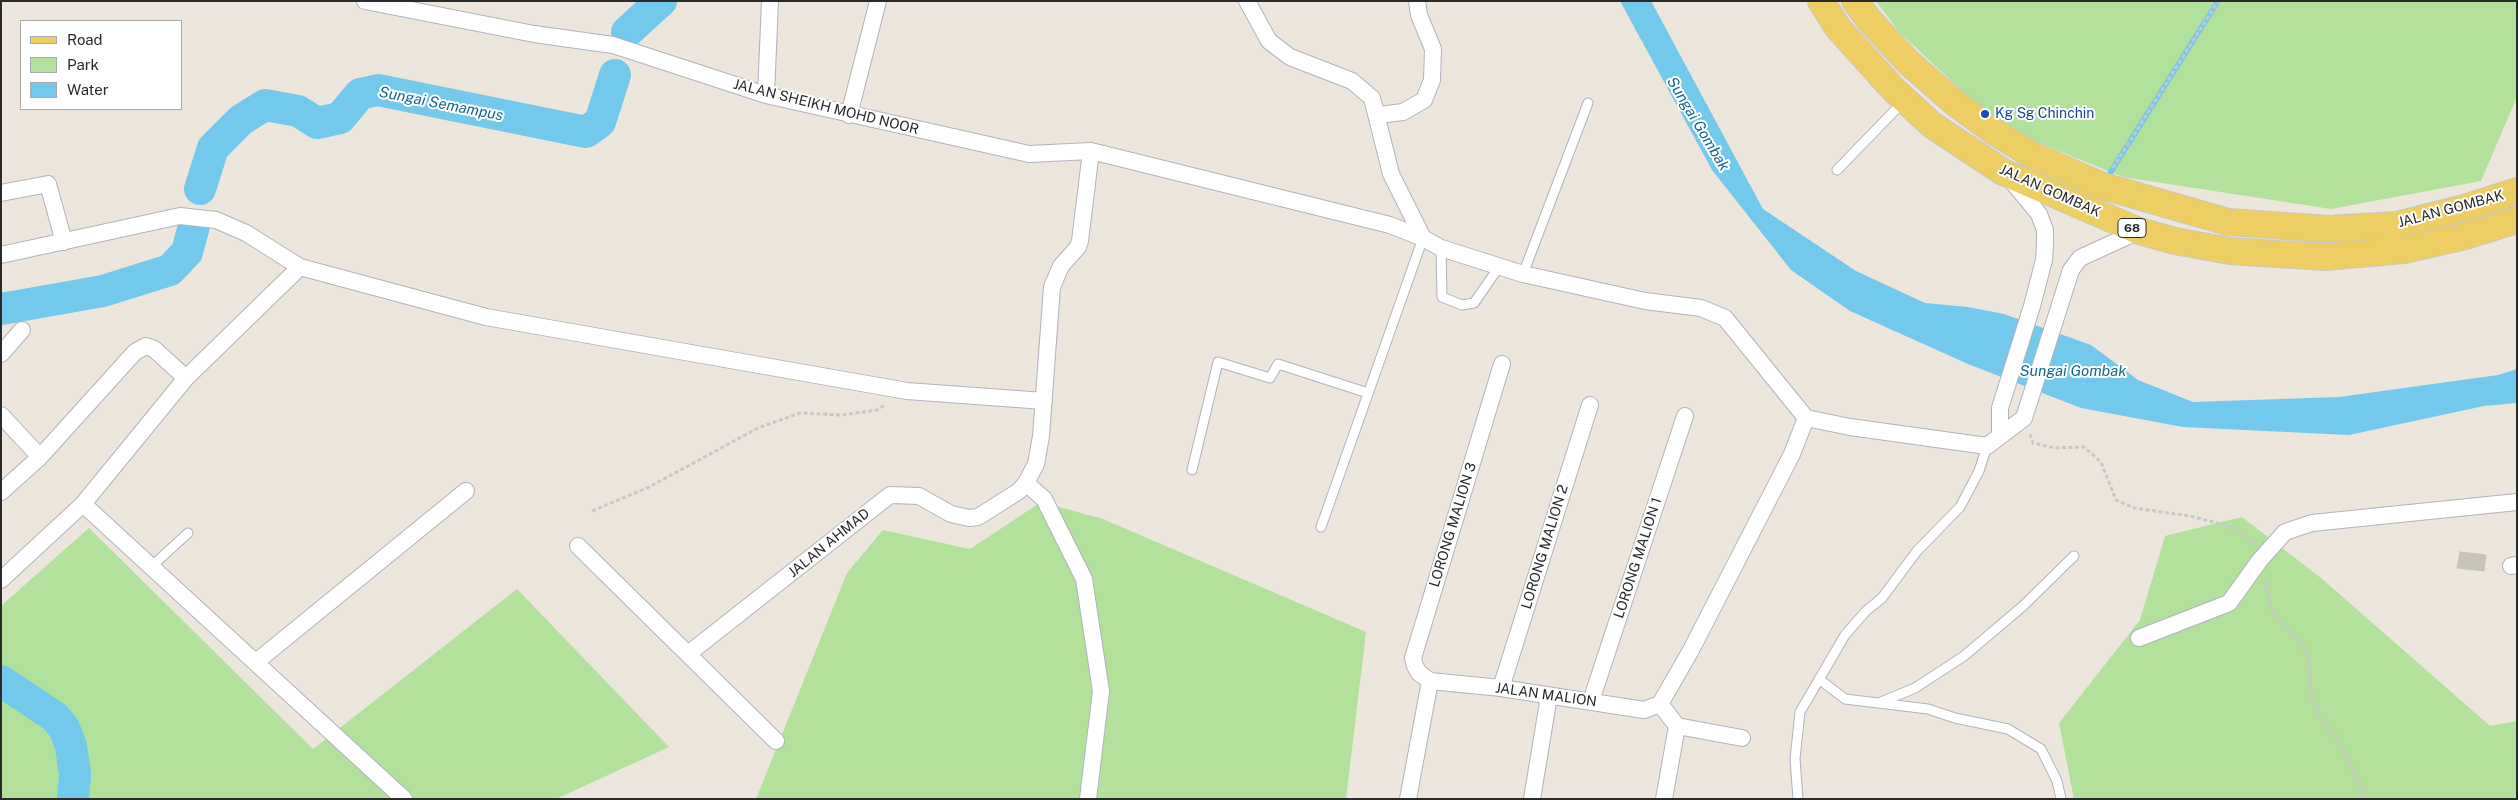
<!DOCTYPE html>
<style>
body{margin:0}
#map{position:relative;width:2518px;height:800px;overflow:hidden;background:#ece6dd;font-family:"Public Sans",sans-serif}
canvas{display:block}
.frame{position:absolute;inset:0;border:2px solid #2a2a2a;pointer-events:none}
.legend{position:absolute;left:20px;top:20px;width:162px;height:90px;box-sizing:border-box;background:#fff;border:1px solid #aaa;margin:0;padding:6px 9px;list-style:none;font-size:15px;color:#2a2a2a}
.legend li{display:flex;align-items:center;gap:10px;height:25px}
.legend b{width:25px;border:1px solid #aaa}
</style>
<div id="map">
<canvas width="2518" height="800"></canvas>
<div class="frame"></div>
<ul class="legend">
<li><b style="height:6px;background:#ecce62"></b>Road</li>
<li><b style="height:14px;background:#b2e19b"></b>Park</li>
<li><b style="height:14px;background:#73c9eb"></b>Water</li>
</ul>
</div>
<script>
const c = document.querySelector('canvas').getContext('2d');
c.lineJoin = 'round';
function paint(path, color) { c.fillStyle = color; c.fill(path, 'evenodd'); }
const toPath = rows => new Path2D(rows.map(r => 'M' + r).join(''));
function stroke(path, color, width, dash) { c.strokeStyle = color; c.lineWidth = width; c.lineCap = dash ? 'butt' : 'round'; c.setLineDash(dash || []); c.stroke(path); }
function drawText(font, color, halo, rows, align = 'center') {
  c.font = font + ' "Public Sans",sans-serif'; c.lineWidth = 4; c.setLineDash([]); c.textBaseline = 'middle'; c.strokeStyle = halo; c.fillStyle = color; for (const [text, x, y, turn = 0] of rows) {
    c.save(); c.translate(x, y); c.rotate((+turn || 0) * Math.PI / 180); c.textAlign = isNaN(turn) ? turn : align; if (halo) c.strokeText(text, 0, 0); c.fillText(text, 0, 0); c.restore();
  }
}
const green = toPath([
 [1876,1,2517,1,2517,97,2481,181,2331,209,2123,177,2002,128,1900,33],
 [1041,502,1103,519,1366,632,1346,799,756,799,847,573,883,530,970,549],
 [2242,517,2321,578,2490,726,2517,721,2517,799,2074,799,2059,723,2140,620,2165,536],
 [89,528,313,749,517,589,669,747,556,799,1,799,1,606]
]);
const water = toPath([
 [1620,1,1651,1,1763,209,1856,271,1925,303,1968,307,2004,314,2091,345,2138,380,2193,402,2339,397,2498,375,2517,369,2517,403,2484,406,2349,435,2183,427,2081,408,1968,364,1850,311,1791,270,1712,170]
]);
const stream = toPath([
 [2107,178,2218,1]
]);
const river = toPath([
 [627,32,661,1],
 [200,189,213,148,241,120,265,105,298,111,317,123,340,118,360,94,378,90,586,132,600,122,615,75],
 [1,309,103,291,170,270,187,252,194,226],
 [1,681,55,717,64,728,71,746,75,775,73,799]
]);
const building = toPath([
 [2460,552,2486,555,2484,571,2457,568,2460,552]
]);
const path = toPath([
 [2113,168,2218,1],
 [2030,434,2033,443,2055,448,2084,447,2101,462,2116,500,2134,508,2190,516,2229,526,2249,538,2252,544],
 [592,511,649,487,758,428,800,413,842,415,877,410,886,404],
 [2266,580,2271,610,2305,649,2310,669,2310,689,2319,715,2342,746,2365,799]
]);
const service = toPath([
 [1837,170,1903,102],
 [1441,248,1442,297,1462,305,1474,303,1499,267],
 [1523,274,1588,103],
 [1192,470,1218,362,1270,378,1278,364,1368,393],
 [1321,527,1423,238],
 [152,566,188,533],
 [1819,679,1845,699,1928,709,1955,718,2008,729,2041,749,2057,781,2061,799],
 [1881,702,1915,688,1964,656,2023,606,2074,556],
 [1798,799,1795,759,1800,712,1845,635,1866,611,1882,598,1917,551,1960,507,1979,471,1987,446]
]);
const minor = toPath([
 [365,1,534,34,613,45,766,95,1029,154,1091,151,1390,225,1423,238,1441,248,1523,274,1645,301,1701,308,1725,318,1806,418,1850,427,1987,446,2024,418,2071,270,2080,258,2139,231],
 [1247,1,1269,41,1290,57,1352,81,1372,98,1391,174,1423,238],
 [766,95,770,1],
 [849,115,878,1],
 [1378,115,1403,112,1424,100,1432,80,1433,49,1419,15,1417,1],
 [1,193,48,184,64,242],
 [1,255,180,216,216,220,246,233,300,267,486,317,907,391,1044,401],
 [1,354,22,330],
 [1502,364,1413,658,1415,666,1419,673,1430,681,1501,688,1644,710,1660,704],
 [1,415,40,457],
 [2000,436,2000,408,2032,306,2044,260,2045,244,2045,230,2039,214,2010,179],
 [1026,483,1044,499,1084,579,1101,691,1088,799],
 [1,492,40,457,135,352,146,346,154,349,186,378],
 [83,504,404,799],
 [578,546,776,741],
 [2511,566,2517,565],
 [1,580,83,504,186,378,300,267],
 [2139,638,2229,603,2260,560,2285,532,2312,523,2517,502],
 [688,654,890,495,919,496,951,514,969,518,978,517,1019,491,1026,483,1036,464,1041,436,1052,287,1061,266,1078,247,1080,241,1091,151],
 [256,662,466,491],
 [1501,688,1590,405],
 [1591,701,1685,416],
 [1660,704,1690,652,1792,454,1806,418],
 [1660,704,1677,726,1664,799],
 [1677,726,1742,738],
 [1408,799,1430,681],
 [1532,799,1549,696]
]);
const primary = toPath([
 [1821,1,1838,28,1893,89,1932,125,2003,172,2139,231,2175,241,2230,251,2325,257,2404,250,2465,236,2517,220],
 [1855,1,1869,20,1908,62,1955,103,1993,131,2032,155,2103,186,2228,222,2328,229,2396,225,2464,208,2517,191]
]);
const markers = [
 [1985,114,5,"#1a4fb4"]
];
const shields = [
 [2132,228,28]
];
const shieldNames = [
 ["68",2132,228]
];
const streetNames = [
 ["JALAN SHEIKH MOHD NOOR",826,107,14],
 ["JALAN GOMBAK",2050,191,24],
 ["JALAN GOMBAK",2451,209,-15],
 ["LORONG MALION 3",1453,525,-73],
 ["JALAN AHMAD",829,543,-39],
 ["LORONG MALION 2",1545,547,-73],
 ["LORONG MALION 1",1638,558,-72],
 ["JALAN MALION",1546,695,8]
];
const transitNames = [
 ["Kg Sg Chinchin",1995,114]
];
const waterNames = [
 ["Sungai Semampus",441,104,11],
 ["Sungai Gombak",1698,124,59],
 ["Sungai Gombak",2073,371]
];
paint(green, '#b2e19b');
paint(water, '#73c9eb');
stroke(stream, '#73c9eb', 5.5);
stroke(river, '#73c9eb', 32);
paint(building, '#c7c4bb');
stroke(building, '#c7c2b7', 1);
stroke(service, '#b0b3be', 11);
stroke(minor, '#b0b3be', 18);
stroke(primary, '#c8c8c8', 28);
stroke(path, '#c8c8c8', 3, [4, 2.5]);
stroke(service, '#fff', 9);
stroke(minor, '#fff', 16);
stroke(primary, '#ecce62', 26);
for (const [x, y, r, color] of markers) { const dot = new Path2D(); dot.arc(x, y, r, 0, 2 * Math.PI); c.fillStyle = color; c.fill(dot); stroke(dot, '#fff', 2); }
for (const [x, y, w] of shields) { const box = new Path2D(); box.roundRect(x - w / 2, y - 9.5, w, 19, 4); c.fillStyle = '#fff'; c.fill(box); stroke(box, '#2a2a2a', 1); }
drawText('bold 12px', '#2a2a2a', null, shieldNames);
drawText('14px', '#2a2a2a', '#fff', streetNames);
drawText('14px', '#164399', '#fff', transitNames, 'left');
drawText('italic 15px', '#126797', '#fff', waterNames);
</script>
